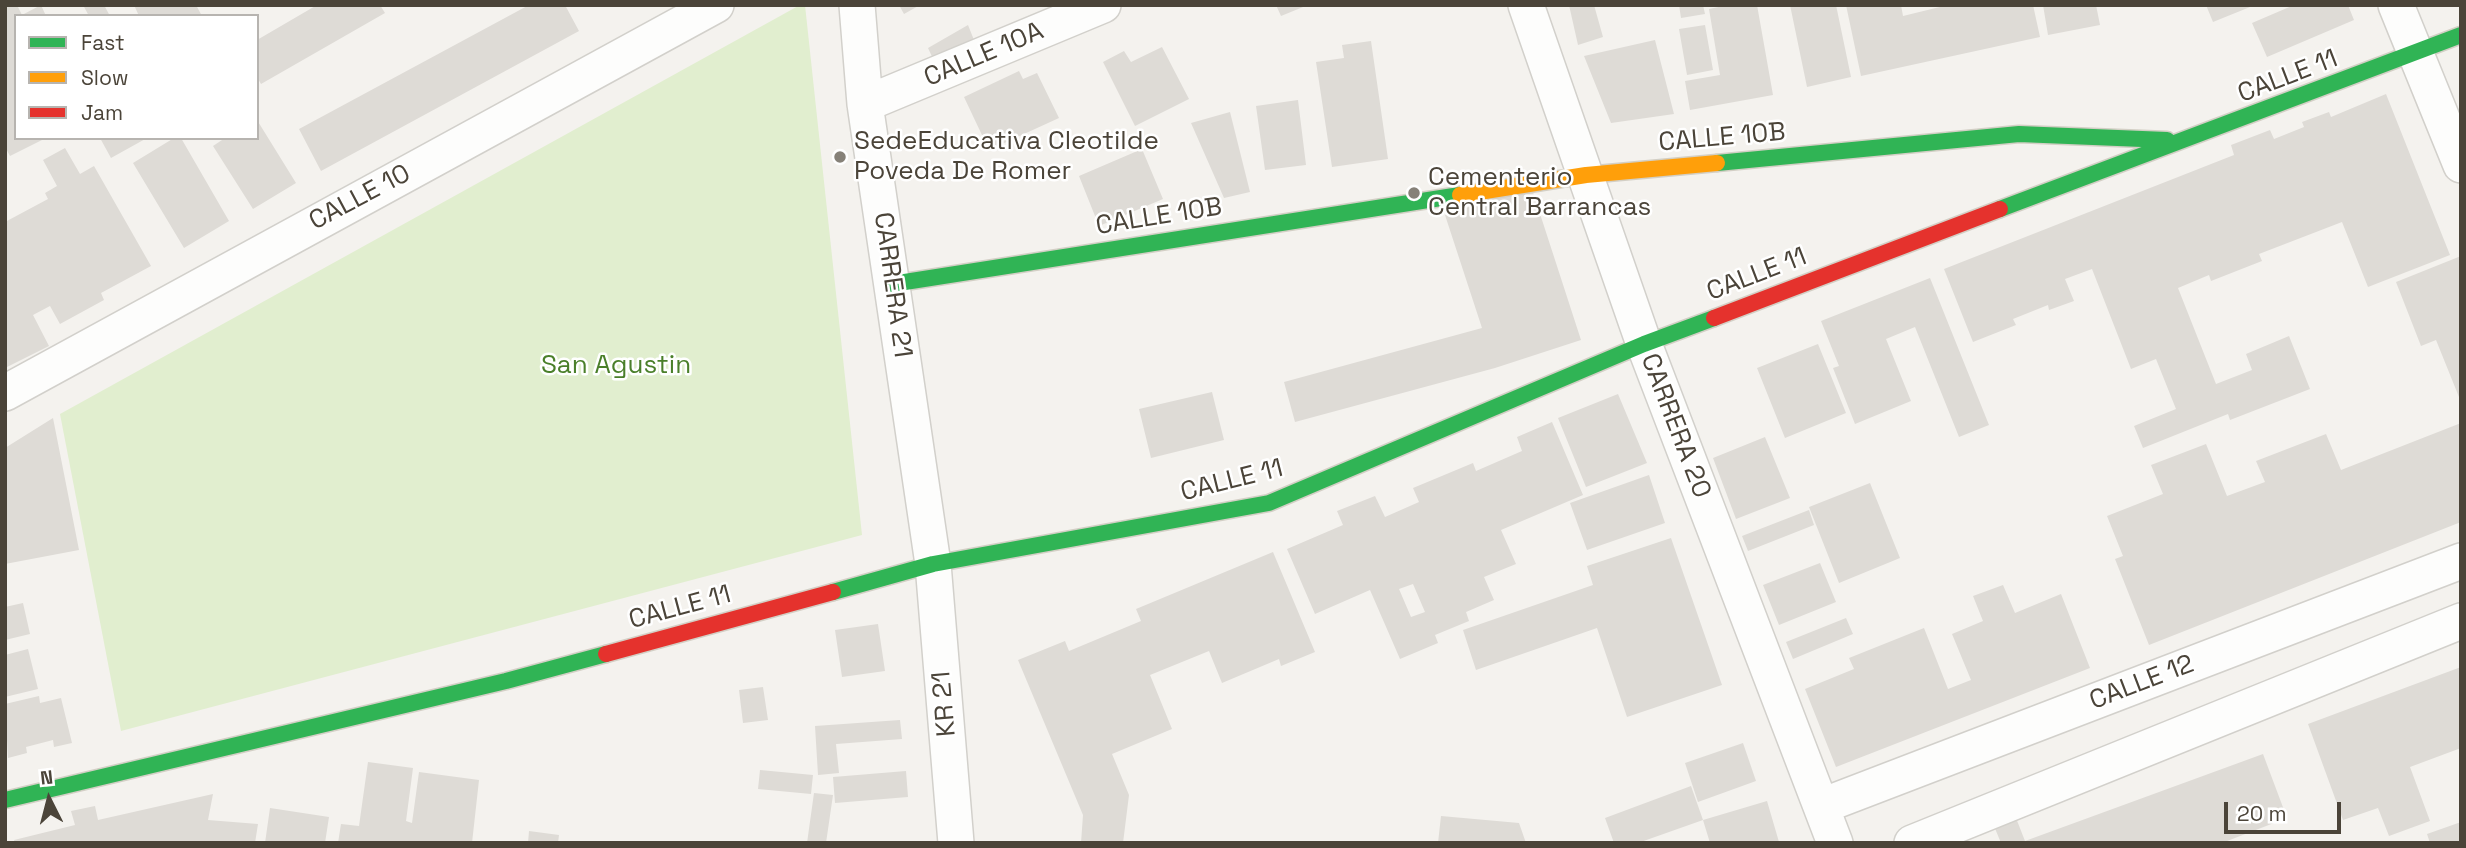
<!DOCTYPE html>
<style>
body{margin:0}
#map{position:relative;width:2466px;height:848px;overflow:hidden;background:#f4f2ee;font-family:"Space Grotesk",sans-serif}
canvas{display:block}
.frame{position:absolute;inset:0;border:7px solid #4b4439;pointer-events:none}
.legend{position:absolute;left:14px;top:14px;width:245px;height:126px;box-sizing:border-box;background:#fff;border:2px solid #b7b4b0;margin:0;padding:9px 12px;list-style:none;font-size:21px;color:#4b4439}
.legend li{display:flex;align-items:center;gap:14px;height:35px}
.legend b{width:35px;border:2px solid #b7b4b0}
.north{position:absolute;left:14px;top:764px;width:70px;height:70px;-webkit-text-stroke:5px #fff;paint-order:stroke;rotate:354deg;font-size:19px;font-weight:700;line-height:28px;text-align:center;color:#4b4439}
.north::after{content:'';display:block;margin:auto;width:24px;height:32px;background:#4b4439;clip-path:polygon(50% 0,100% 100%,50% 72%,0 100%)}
.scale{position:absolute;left:2224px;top:802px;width:117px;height:32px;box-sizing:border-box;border:4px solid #4b4439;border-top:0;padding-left:9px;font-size:21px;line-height:24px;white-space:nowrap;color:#4b4439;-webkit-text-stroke:5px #fff;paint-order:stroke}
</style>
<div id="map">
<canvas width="2466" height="848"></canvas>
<div class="frame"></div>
<ul class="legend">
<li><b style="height:9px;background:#30b455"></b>Fast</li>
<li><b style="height:9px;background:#ff9f0a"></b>Slow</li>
<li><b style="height:9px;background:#e5322d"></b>Jam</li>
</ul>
<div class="north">N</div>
<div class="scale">20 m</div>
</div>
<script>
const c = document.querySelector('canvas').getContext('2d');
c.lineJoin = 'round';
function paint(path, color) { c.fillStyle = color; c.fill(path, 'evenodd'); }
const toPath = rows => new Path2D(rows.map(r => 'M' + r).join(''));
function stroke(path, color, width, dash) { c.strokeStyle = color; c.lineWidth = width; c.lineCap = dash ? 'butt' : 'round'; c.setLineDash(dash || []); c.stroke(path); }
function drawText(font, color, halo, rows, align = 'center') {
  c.font = font + ' "Space Grotesk",sans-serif'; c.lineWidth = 5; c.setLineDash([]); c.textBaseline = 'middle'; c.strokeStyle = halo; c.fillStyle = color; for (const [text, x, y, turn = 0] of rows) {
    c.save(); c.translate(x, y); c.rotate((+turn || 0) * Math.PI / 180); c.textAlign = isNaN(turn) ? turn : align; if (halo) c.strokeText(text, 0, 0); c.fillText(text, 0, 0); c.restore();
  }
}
const green = toPath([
 [800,5,805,5,862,535,121,731,60,414]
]);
const building = toPath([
 [11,5,17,5,22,15,41,5,46,16,16,16,16,138,46,138,10,156,5,147,5,8],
 [83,5,104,5,110,16,89,16],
 [134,5,196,5,202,16,139,16],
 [317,5,380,5,385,13,261,84,257,77,257,40],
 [529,5,565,5,579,31,321,171,299,129],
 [899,5,920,5,904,14],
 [1276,5,1308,5,1281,16],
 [1569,5,1594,5,1603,37,1578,45],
 [1679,5,1703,5,1705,14,1681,18],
 [1728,5,1757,5,1773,95,1690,110,1685,81,1720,75,1709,9],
 [1790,5,1836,5,1851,77,1807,87],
 [1846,5,1901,5,1903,16,1948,5,2033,5,2040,37,1861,76],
 [2043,5,2096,5,2100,25,2048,35],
 [2206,5,2255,5,2213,22],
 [2294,5,2348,5,2354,20,2267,57,2252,23],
 [968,25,976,45,936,65,928,48],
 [1705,25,1713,70,1687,75,1679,29],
 [1655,40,1674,114,1611,123,1584,56],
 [1371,41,1388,159,1332,167,1316,62,1344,58,1342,45],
 [1162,47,1189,99,1135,126,1103,62,1124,51,1131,62],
 [1019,71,1023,79,1037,73,1059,118,989,150,964,97],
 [2386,94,2450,255,2368,287,2342,222,2259,254,2262,261,2211,281,2209,275,2178,288,2216,384,2252,370,2246,354,2289,336,2310,389,2230,420,2228,414,2143,448,2134,426,2176,409,2156,359,2131,369,2092,269,2065,279,2074,301,2049,310,2048,305,2013,319,2016,325,1973,342,1944,269,2234,155,2231,145,2270,130,2274,139,2304,127,2302,122,2329,112,2331,117],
 [1298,100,1306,165,1265,170,1256,106],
 [1230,112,1250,192,1224,198,1191,123],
 [257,120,296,183,253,209,213,146,225,138,257,138],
 [100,138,147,138,111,158],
 [174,138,181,138,229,221,184,248,133,163],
 [65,148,80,174,94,166,151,266,101,293,104,300,60,324,50,306,33,315,49,346,5,368,5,222,48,199,45,193,57,186,43,160],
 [1142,149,1163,199,1099,226,1079,176],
 [1531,186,1581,340,1495,368,1295,422,1284,382,1482,328,1445,215],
 [2461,256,2461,402,2436,340,2421,346,2396,282],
 [1930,278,1989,425,1959,437,1915,327,1886,339,1911,401,1855,424,1833,368,1839,366,1821,321],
 [1818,344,1846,413,1785,438,1757,368],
 [1212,392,1224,440,1151,458,1139,409],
 [1618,394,1647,463,1586,487,1558,418],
 [53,418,79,550,5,564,5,448],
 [1552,422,1583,495,1501,530,1516,564,1484,577,1494,600,1466,612,1469,621,1435,635,1438,643,1400,659,1370,590,1315,614,1287,549,1343,525,1337,511,1375,496,1385,517,1419,502,1413,488,1473,463,1476,471,1522,451,1517,437],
 [1413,584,1425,612,1411,617,1399,589],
 [2461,423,2461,522,2149,645,2115,559,2123,556,2107,516,2163,494,2151,465,2206,444,2227,496,2265,482,2256,461,2326,434,2341,470],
 [1765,437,1790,498,1736,519,1713,458],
 [1649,475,1665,523,1587,550,1570,503],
 [1870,483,1900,558,1839,583,1809,507],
 [1809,510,1814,525,1748,551,1742,536],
 [1671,538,1722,685,1627,717,1597,628,1476,670,1463,630,1593,585,1587,566],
 [1273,552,1315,652,1281,666,1279,659,1222,683,1209,651,1150,675,1172,729,1112,754,1129,795,1123,843,1081,843,1083,815,1018,660,1065,641,1069,651,1141,621,1136,609],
 [1820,563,1836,602,1779,625,1763,585],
 [2003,585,2015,613,2061,594,2090,668,1836,767,1805,689,1854,669,1849,658,1924,628,1948,689,1971,680,1952,634,1983,621,1973,596],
 [23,603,30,634,5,640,5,607],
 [1846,618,1853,634,1793,659,1786,642],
 [878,624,885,671,842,677,835,630],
 [28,649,38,689,5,697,5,655],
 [2461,667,2461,748,2410,767,2430,821,2389,836,2378,808,2343,820,2308,724],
 [763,687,768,720,743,723,739,690],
 [39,696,40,703,61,698,72,743,54,747,53,740,26,747,27,753,8,758,5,704],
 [900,720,902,739,836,744,839,773,818,775,815,726],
 [1743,743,1756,781,1698,802,1685,763],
 [2263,754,2287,818,2222,843,2001,843,1994,826,2016,818,2025,841],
 [368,762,413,768,406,821,412,823,419,772,479,780,472,843,338,843,341,824,359,826],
 [760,770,813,775,811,794,758,789],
 [906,771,908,797,835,803,833,777],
 [1691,786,1703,820,1767,801,1779,842,1710,843,1703,820,1638,843,1614,843,1605,818],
 [814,793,833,795,826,843,807,843],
 [213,794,208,820,258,824,255,843,15,843,14,840,75,825,71,811,95,806,98,820],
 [270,808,329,817,325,843,265,843],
 [1441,816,1519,823,1526,843,1438,843],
 [2461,822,2461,843,2430,843,2427,834],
 [529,831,559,835,558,843,528,843]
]);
const street = toPath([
 [857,5,865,104,933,564,956,843],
 [1526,5,1644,344,1835,843],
 [2396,5,2461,165],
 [865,104,1103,5],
 [5,393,716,5],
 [1822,806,2461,561],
 [1912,843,2461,621]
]);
const fast = toPath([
 [1717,163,2019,134,2167,140],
 [2000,209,2461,35],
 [892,284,1460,195],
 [833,592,933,564,1269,503,1644,344,1714,318],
 [5,800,506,681,606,654]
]);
const slow = toPath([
 [1460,195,1586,175,1717,163]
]);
const jam = toPath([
 [1714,318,2000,209],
 [606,654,833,592]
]);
const markers = [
 [840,157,7,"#868178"],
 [1414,193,7,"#868178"]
];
const streetNames = [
 ["CALLE 10A",984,55,-23],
 ["CALLE 11",2288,77,-21],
 ["CALLE 10B",1722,138,-5],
 ["CALLE 10",360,198,-28],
 ["CALLE 10B",1159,217,-9],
 ["CALLE 11",1757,275,-21],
 ["CARRERA 21",892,285,82],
 ["CARRERA 20",1675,426,69],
 ["CALLE 11",1232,481,-14],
 ["CALLE 11",680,608,-15],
 ["CALLE 12",2142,683,-21],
 ["KR 21",945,704,-95]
];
const poiNames = [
 ["SedeEducativa Cleotilde",854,142],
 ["Poveda De Romer",854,172],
 ["Cementerio",1428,178],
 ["Central Barrancas",1428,208]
];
const parkNames = [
 ["San Agustin",616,366]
];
paint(green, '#e1eecf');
paint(building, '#dedbd6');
stroke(street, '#d2d0cb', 38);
stroke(fast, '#d3cfc5', 19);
stroke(slow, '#d3cfc5', 19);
stroke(jam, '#d3cfc5', 19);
stroke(street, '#fdfdfc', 35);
stroke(fast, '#30b455', 16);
stroke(slow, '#ff9f0a', 16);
stroke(jam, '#e5322d', 16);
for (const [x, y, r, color] of markers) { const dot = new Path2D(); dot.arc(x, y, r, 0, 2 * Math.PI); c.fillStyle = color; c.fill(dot); stroke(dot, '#fff', 2.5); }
drawText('26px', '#4b4439', '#fff', streetNames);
drawText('26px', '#4b4439', '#fff', poiNames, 'left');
drawText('26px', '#4a7f2a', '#fff', parkNames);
</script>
